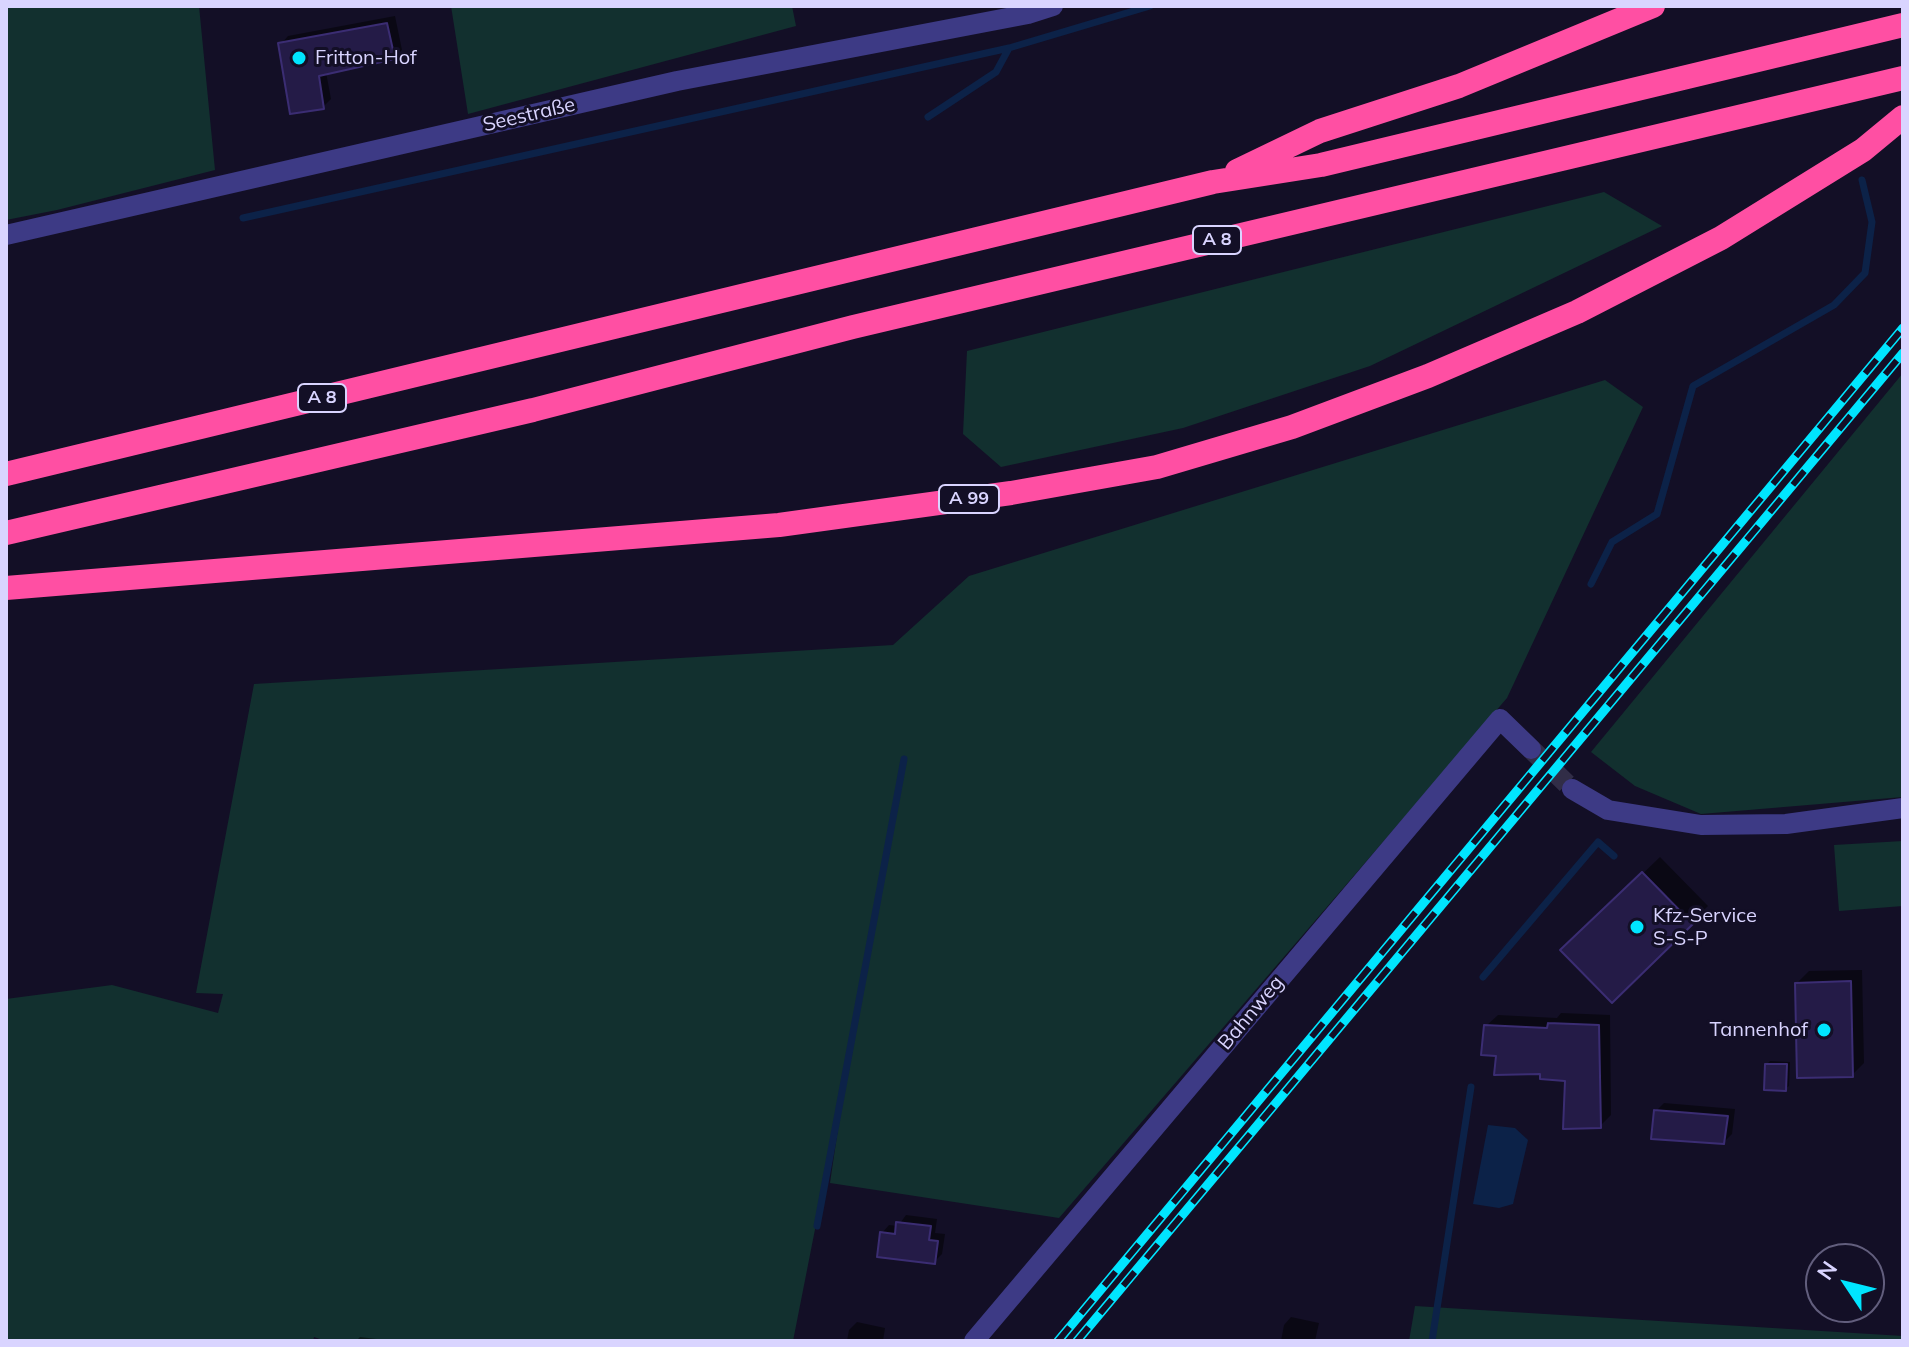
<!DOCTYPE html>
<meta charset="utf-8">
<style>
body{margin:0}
#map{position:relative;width:1909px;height:1347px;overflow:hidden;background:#130f26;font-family:Mulish,sans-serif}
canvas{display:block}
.frame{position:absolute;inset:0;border:8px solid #d9d4ff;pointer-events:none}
.north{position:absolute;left:1805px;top:1243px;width:80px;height:80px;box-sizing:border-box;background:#130f26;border:2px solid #625e7d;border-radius:50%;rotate:305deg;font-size:22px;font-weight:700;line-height:32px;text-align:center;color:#d9d4ff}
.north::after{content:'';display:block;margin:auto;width:28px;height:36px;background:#00e5ff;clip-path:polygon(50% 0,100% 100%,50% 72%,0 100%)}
</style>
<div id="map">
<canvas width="1909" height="1347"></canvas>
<div class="frame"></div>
<div class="north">N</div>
</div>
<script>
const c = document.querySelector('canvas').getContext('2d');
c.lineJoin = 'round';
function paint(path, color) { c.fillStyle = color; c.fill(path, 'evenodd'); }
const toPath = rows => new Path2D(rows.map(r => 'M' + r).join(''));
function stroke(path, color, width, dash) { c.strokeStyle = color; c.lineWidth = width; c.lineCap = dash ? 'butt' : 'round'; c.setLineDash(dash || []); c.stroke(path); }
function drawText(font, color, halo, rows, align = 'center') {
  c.font = font + ' Mulish,sans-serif'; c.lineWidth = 6; c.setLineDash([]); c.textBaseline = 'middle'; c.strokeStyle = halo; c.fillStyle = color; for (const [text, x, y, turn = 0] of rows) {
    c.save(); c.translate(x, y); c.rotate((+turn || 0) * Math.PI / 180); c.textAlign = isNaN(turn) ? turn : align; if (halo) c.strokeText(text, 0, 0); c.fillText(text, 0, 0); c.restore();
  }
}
const green = toPath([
 [6,6,199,6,215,170,57,210,6,220],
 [451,6,792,6,796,26,468,114],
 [1604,192,1662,226,1370,366,1183,428,1001,467,963,434,967,351],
 [1903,373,1903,797,1701,814,1635,786,1591,752],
 [1605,380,1643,407,1507,698,1059,1218,830,1183,847,1067,793,1341,326,1341,314,1337,313,1341,6,1341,6,999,112,985,218,1013,223,994,196,993,254,684,893,645,969,576],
 [1903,841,1903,906,1839,911,1834,845],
 [1415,1306,1903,1336,1903,1341,1409,1341]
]);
const water = toPath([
 [1488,1125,1515,1128,1528,1140,1513,1204,1499,1208,1473,1204]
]);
const shadow = toPath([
 [395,16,402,50,394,57,326,72,331,99,323,107,281,44,288,36],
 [1660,857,1708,906,1612,1001,1579,935],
 [1862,970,1864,1063,1852,1075,1797,983,1809,971],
 [1561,1013,1610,1015,1611,1115,1600,1126,1567,1079,1498,1055,1486,1026,1498,1015,1557,1018],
 [1770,1061,1790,1062,1789,1086,1785,1089,1767,1064],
 [1664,1103,1735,1109,1732,1134,1724,1142,1656,1111],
 [906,1215,937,1219,935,1233,945,1234,942,1254,934,1262,882,1233,889,1225,898,1226],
 [1291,1317,1319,1323,1315,1341,1281,1341,1284,1325],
 [857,1322,885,1328,883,1341,847,1341,849,1330],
 [360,1337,393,1341,356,1341]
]);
const stream = toPath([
 [928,117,996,72,1009,48,1150,6],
 [243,218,1009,48],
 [1591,584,1612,542,1657,514,1693,386,1834,305,1865,273,1872,222,1862,180],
 [1483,977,1598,842,1614,856],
 [817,1226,904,759],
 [1432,1341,1471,1087]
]);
const building = toPath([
 [387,23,395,59,319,76,324,109,290,114,278,43,387,23],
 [1642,872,1693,924,1612,1003,1560,950,1642,872],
 [1851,981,1853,1077,1797,1078,1795,983,1851,981],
 [1548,1023,1599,1025,1601,1128,1563,1129,1565,1081,1540,1079,1540,1074,1494,1075,1496,1056,1481,1055,1484,1025,1547,1028,1548,1023],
 [1765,1064,1787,1064,1786,1091,1764,1090,1765,1064],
 [1654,1110,1728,1116,1724,1144,1651,1139,1654,1110],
 [896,1222,931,1226,929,1240,938,1241,935,1264,877,1257,880,1232,895,1234,896,1222]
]);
const minorTunnel = toPath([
 [1531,749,1572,789]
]);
const minor = toPath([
 [6,235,677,81,1028,14,1053,6],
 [1572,789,1608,810,1701,825,1786,824,1903,808],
 [974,1341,1500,719,1531,749]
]);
const motorway = toPath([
 [1237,171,1320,131,1459,86,1653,6],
 [6,474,1213,182,1321,165,1903,25],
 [6,533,533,410,853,327,1903,78],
 [6,588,779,525,1011,493,1157,467,1292,427,1428,376,1577,312,1721,238,1863,150,1903,117]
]);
const rail = toPath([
 [1058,1341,1903,328],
 [1077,1341,1903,353]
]);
const markers = [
 [299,58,8,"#00e5ff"],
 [1637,927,8,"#00e5ff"],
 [1824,1030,8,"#00e5ff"]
];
const shields = [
 [1217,240,48],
 [322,398,48],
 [969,499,60]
];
const shieldNames = [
 ["A 8",1217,240],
 ["A 8",322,398],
 ["A 99",969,499]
];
const poiNames = [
 ["Fritton-Hof",315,58],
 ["Kfz-Service",1653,916],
 ["S-S-P",1653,939],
 ["Tannenhof",1808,1030,"right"]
];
const streetNames = [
 ["Seestraße",529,115,-13],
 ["Bahnweg",1251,1013,-50]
];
paint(green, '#12302f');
paint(water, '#0c2248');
paint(shadow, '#0007');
stroke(stream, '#0c2248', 7);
paint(building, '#241b47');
stroke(building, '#3b2d73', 2);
stroke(minorTunnel, '#312d47', 20, [20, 10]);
stroke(minor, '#3d3a85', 20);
stroke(motorway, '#ff4fa3', 24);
stroke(rail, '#00e5ff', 9);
stroke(rail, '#130f26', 6, [18]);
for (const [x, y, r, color] of markers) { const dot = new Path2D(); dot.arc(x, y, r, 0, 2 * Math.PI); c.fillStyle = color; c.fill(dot); stroke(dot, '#130f26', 3); }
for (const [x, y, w] of shields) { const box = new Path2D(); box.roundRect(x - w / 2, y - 14, w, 28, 6); c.fillStyle = '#130f26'; c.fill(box); stroke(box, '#d9d4ff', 2); }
drawText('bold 18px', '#d9d4ff', null, shieldNames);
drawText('20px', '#d9d4ff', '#130f26', poiNames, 'left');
drawText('20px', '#d9d4ff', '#130f26', streetNames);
</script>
